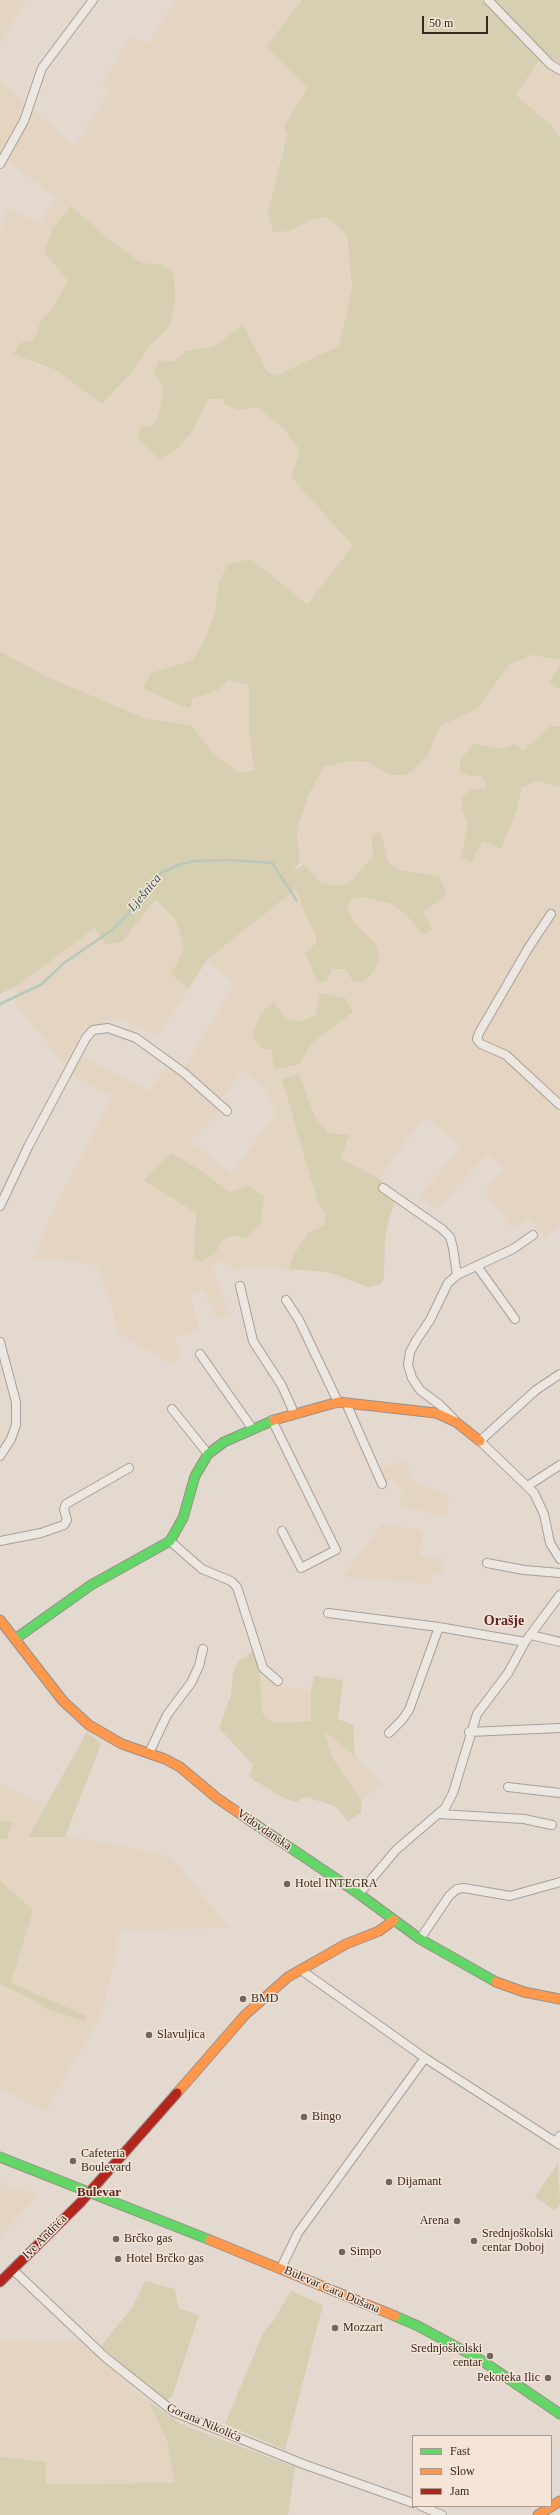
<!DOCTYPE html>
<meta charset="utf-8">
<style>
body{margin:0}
#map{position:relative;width:560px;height:2515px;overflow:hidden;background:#e4d9cf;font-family:Georgia,serif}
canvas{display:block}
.legend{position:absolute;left:412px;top:2435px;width:140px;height:72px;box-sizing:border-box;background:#f4e5d7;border:1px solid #a9998e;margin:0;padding:5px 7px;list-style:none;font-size:12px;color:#382720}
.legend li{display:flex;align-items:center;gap:8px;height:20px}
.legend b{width:20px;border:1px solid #a9998e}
.scale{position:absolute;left:422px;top:16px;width:66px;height:18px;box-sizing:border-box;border:2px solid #382720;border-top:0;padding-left:5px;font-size:12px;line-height:14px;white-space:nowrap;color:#382720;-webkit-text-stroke:3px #f4e5d7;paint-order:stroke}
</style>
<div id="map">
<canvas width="560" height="2515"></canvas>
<ul class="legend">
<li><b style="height:5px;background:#63d668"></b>Fast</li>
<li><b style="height:5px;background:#ff974d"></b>Slow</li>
<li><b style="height:5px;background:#b3261e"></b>Jam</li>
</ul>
<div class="scale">50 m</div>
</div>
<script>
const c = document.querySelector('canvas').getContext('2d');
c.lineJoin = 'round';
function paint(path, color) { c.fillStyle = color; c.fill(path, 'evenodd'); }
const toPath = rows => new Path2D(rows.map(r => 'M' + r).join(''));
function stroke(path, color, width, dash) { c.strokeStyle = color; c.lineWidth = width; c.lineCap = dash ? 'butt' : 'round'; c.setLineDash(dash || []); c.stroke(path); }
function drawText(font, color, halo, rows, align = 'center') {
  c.font = font + ' Georgia,serif'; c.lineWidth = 3; c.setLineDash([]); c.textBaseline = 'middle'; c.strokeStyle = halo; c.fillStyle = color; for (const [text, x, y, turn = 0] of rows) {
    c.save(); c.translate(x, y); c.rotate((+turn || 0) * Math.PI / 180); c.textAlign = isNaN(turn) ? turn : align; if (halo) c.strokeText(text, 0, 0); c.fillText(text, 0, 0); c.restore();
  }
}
const farmland = toPath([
 [0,0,26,0,0,45],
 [175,0,302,0,299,6,308,87,284,126,287,134,279,161,290,231,312,219,328,217,347,235,352,288,339,346,275,376,267,371,243,325,213,347,186,351,173,362,154,372,164,388,160,410,157,420,138,438,193,431,208,399,223,399,237,410,257,407,284,429,300,450,291,477,353,546,307,604,286,587,218,585,215,611,204,641,191,660,151,673,190,708,191,698,216,691,228,680,249,685,249,732,254,769,240,773,213,753,191,725,146,719,42,675,0,651,0,232,7,208,40,224,55,197,8,161,0,158,0,81,75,146,110,90,102,84,130,36,148,44],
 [108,239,142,263,160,264,170,326,149,346,133,371,103,404,56,370,35,364,21,343,34,340,41,320,51,310,68,280,44,253],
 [545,53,560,63,560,139,553,127,515,95],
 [532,655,560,660,560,665,549,682,560,690,560,726,550,726,523,751,515,744,498,749,474,743,470,776,481,776,486,785,485,788,472,789,462,810,468,825,462,857,471,863,483,841,501,849,517,810,522,788,537,781,560,787,560,1225,545,1237,530,1218,513,1230,485,1191,505,1169,487,1154,438,1209,420,1196,461,1146,424,1116,379,1179,341,1158,339,1133,328,1133,315,1117,299,1074,283,1079,305,1151,311,1182,317,1200,325,1214,325,1225,292,1258,289,1269,256,1267,234,1269,223,1261,212,1267,229,1314,216,1318,204,1290,198,1291,191,1296,199,1328,174,1338,181,1356,173,1365,118,1333,111,1302,96,1265,52,1259,34,1260,48,1221,112,1096,72,1074,15,1003,17,986,95,928,132,931,155,900,176,919,184,949,171,974,188,989,158,1036,121,1018,105,1020,80,1056,148,1091,174,1058,185,1068,234,983,207,961,296,889,306,917,316,934,316,943,326,981,333,969,345,969,353,981,375,943,354,923,347,909,351,899,365,897,392,904,406,915,423,934,423,912,439,901,439,876,400,870,389,863,380,831,371,837,373,856,349,883,336,886,321,883,300,862,297,831,309,794,324,767,346,761,368,762,388,775,427,756,440,726,477,709,509,665],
 [273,1002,287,1019,298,1022,316,1015,353,1012,312,1043,299,1064,275,1070,271,1049],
 [243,1071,266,1089,276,1113,232,1173,190,1141,226,1107,220,1100],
 [170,1153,200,1170,229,1192,249,1186,264,1196,261,1222,245,1238,234,1235,222,1241,215,1254,195,1233,196,1213,179,1201],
 [403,1460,415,1482,449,1495,447,1516,401,1507,399,1504,404,1494,392,1478,386,1481,380,1471],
 [382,1524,423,1530,420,1555,444,1559,443,1573,433,1572,431,1584,343,1576],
 [260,1674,280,1687,311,1690,311,1721,281,1723,270,1720,262,1713],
 [323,1730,355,1756,383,1783,361,1800,332,1757],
 [0,1783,44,1805,28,1837,65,1837,116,1844,169,1857,175,1861,229,1928,121,1930,102,2014,45,2112,0,2088,0,1984,33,2000,48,2010,11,1983,33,1910,0,1881,0,1839,7,1839,13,1822,0,1821],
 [0,2182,14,2189,36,2192,30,2203,0,2237],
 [0,2340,80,2342,149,2402,167,2441,174,2483,45,2484,46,2462,0,2457]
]);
const green = toPath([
 [302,0,482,0,539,60,516,95,553,127,560,139,560,660,532,655,509,665,477,709,440,726,427,756,407,775,388,775,368,762,346,761,324,767,309,794,297,830,300,862,293,871,304,865,321,883,336,886,349,883,373,856,371,837,380,831,389,863,400,870,439,876,446,892,439,901,423,912,432,930,423,934,406,915,392,904,365,897,351,899,347,909,354,923,375,943,379,957,374,972,362,983,353,981,345,969,333,969,326,981,318,982,305,953,316,943,316,934,306,917,296,889,207,960,188,989,171,974,184,949,176,919,155,900,123,941,106,945,95,928,17,986,0,994,0,651,43,675,146,719,191,725,213,753,240,773,254,770,249,732,249,685,228,680,216,691,192,698,190,708,172,702,143,688,151,673,192,660,204,641,215,611,218,585,228,564,251,559,307,604,353,546,291,477,300,450,284,429,257,407,237,410,224,404,223,399,208,399,193,431,178,448,160,460,138,438,140,426,149,428,157,420,160,410,164,388,154,372,159,360,173,362,186,351,213,347,243,325,267,371,275,376,339,346,352,288,347,235,327,217,312,219,290,231,273,232,268,212,287,134,284,126,308,87,267,46],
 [493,0,560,0,560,63,545,53],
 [71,206,108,239,142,263,160,264,174,273,175,301,170,326,149,346,133,371,102,404,56,370,13,354,21,343,34,340,41,320,51,310,68,280,44,253,52,229],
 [560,665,560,690,549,682],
 [550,726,560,726,560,787,537,781,522,788,517,810,501,849,483,841,471,863,461,857,468,825,462,810,462,797,472,789,485,788,486,785,481,776,470,776,459,772,461,759,474,743,498,749,515,744,523,751],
 [320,993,345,998,353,1012,312,1043,299,1064,275,1070,271,1049,262,1049,252,1036,260,1014,273,1002,287,1019,298,1022,316,1015],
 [299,1074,315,1117,328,1133,349,1135,341,1158,379,1179,398,1193,390,1215,385,1237,384,1278,381,1284,368,1287,328,1272,289,1269,292,1258,308,1233,325,1225,325,1214,317,1200,282,1079],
 [171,1153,200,1170,229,1192,249,1186,264,1196,261,1222,245,1238,234,1235,222,1241,215,1254,202,1261,194,1258,196,1213,144,1180],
 [253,1651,260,1674,262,1713,270,1720,281,1723,311,1721,311,1690,314,1676,343,1680,338,1719,353,1725,355,1756,324,1731,332,1757,361,1800,361,1813,348,1821,335,1806,306,1797,296,1802,284,1798,249,1777,253,1765,219,1728,231,1695,233,1674,237,1662],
 [87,1732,101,1744,65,1837,28,1837],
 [0,1821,13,1822,7,1839,0,1839],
 [0,1881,33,1910,11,1983,87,2016,84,2021,48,2010,33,2000,0,1984],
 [558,2163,560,2203,555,2211,535,2197],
 [145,2281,175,2289,178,2308,199,2315,172,2397,167,2400,162,2399,101,2346,132,2308],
 [291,2291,323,2305,285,2450,225,2424,263,2333,272,2323],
 [149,2402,183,2425,295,2467,288,2515,0,2515,0,2457,46,2462,46,2484,174,2483,167,2441]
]);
const stream = toPath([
 [0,1004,42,984,64,963,112,930,128,914,157,875,178,865,195,861,229,860,272,863,297,901]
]);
const street = toPath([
 [488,0,550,64,560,70],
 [0,164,24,121,42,68,93,0],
 [551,914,529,947,479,1033,477,1039,481,1044,506,1055,560,1105],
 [383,1188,442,1229,450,1237,453,1248,457,1275,448,1283,430,1320,416,1341,410,1352,408,1365,412,1378,420,1390,440,1405,454,1419],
 [0,1206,28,1147,86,1038,93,1030,108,1028,136,1038,183,1072,227,1111],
 [477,1266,515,1319],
 [457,1275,513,1249,533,1235],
 [240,1286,253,1341,282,1386,294,1413],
 [286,1300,299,1320,338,1402],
 [0,1342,16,1402,16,1425,11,1439,0,1456],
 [200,1354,252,1428],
 [560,1374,536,1390,480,1441,534,1493,544,1514,550,1543,560,1559],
 [346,1403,382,1484],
 [172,1409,208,1454],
 [272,1420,336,1550,301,1568,282,1531],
 [529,1485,560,1465],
 [0,1541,41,1533,64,1525,67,1520,64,1509,66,1504,129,1468],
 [170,1541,202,1569,231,1581,237,1587,263,1668,278,1681],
 [487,1563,524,1570,560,1573],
 [328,1613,439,1627,525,1642],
 [531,1635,560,1642],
 [469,1732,560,1728],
 [389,1733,402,1720,409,1710,439,1627],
 [149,1753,167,1715,191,1683,199,1666,203,1649],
 [508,1787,560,1793],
 [440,1814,524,1819,552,1825],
 [359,1894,396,1850,445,1808,453,1793,477,1714,508,1673,525,1642,560,1595],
 [420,1939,449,1896,457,1889,464,1888,510,1896,560,1882],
 [301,1970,425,2058,560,2145],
 [556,2142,560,2136],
 [281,2268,298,2233,425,2058],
 [12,2269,105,2357,174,2412,303,2464,413,2503],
 [421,2506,442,2515]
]);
const fast = toPath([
 [15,1639,91,1585,170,1541,183,1518,195,1476,208,1454,224,1442,274,1420],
 [252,1822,359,1894,420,1939,496,1982],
 [0,2157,210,2240],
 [395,2316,418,2326,481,2360,560,2414]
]);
const slow = toPath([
 [274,1420,338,1402,436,1413,456,1422,480,1441],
 [0,1620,63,1701,89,1725,122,1744,165,1759,180,1767,217,1798,252,1822],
 [496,1982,524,1992,560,1999],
 [177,2093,245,2015,288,1977,346,1944,379,1931,394,1920],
 [210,2240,395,2316],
 [538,2515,560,2501]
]);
const jam = toPath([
 [0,2282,80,2203,177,2093]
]);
const markers = [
 [287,1884,4,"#74655d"],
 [243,1999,4,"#74655d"],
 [149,2035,4,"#74655d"],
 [304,2117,4,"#74655d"],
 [73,2161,4,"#74655d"],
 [389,2182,4,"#74655d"],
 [457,2221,4,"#74655d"],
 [116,2239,4,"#74655d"],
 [474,2241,4,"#74655d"],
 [342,2252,4,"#74655d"],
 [118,2259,4,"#74655d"],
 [335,2328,4,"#74655d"],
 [490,2356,4,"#74655d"],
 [548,2378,4,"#74655d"]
];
const streetNames = [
 ["Vidovdanska",264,1830,34],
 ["Ive Andrića",45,2237,-45],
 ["Bulevar Cara Dušana",332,2290,23],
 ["Gorana Nikolića",204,2423,23]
];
const poiNames = [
 ["Hotel INTEGRA",295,1884],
 ["BMD",251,1999],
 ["Slavuljica",157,2035],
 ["Bingo",312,2117],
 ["Cafeteria",81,2154],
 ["Boulevard",81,2168],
 ["Dijamant",397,2182],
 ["Arena",449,2221,"right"],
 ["Srednjoškolski",482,2234],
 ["centar Doboj",482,2248],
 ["Brčko gas",124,2239],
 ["Simpo",350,2252],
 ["Hotel Brčko gas",126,2259],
 ["Mozzart",343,2328],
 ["Srednjoškolski",482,2349,"right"],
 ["centar",482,2363,"right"],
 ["Pekoteka Ilic",540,2378,"right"]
];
const waterNames = [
 ["Lješnica",145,893,-50]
];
const neighbourhoodNames = [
 ["Bulevar",99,2193]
];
const quarterNames = [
 ["Orašje",504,1621]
];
paint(farmland, '#e3d5c1');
paint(green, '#d6cfb2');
stroke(stream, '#bac8bc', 2.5);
stroke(street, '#a99f98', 10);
stroke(fast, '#998f88', 11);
stroke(slow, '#998f88', 11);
stroke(jam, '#998f88', 11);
stroke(street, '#ece7e0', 8);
stroke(fast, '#63d668', 9);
stroke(slow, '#ff974d', 9);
stroke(jam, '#b3261e', 9);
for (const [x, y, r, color] of markers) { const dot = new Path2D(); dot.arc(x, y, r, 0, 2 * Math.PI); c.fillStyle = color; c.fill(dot); stroke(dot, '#f4e5d7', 1.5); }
drawText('12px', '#382720', '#f4e5d7', streetNames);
drawText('12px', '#382720', '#f4e5d7', poiNames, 'left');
drawText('italic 13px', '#30574d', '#f4e5d7', waterNames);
drawText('bold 13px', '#632222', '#f4e5d7', neighbourhoodNames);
drawText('bold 14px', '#632222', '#f4e5d7', quarterNames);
</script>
